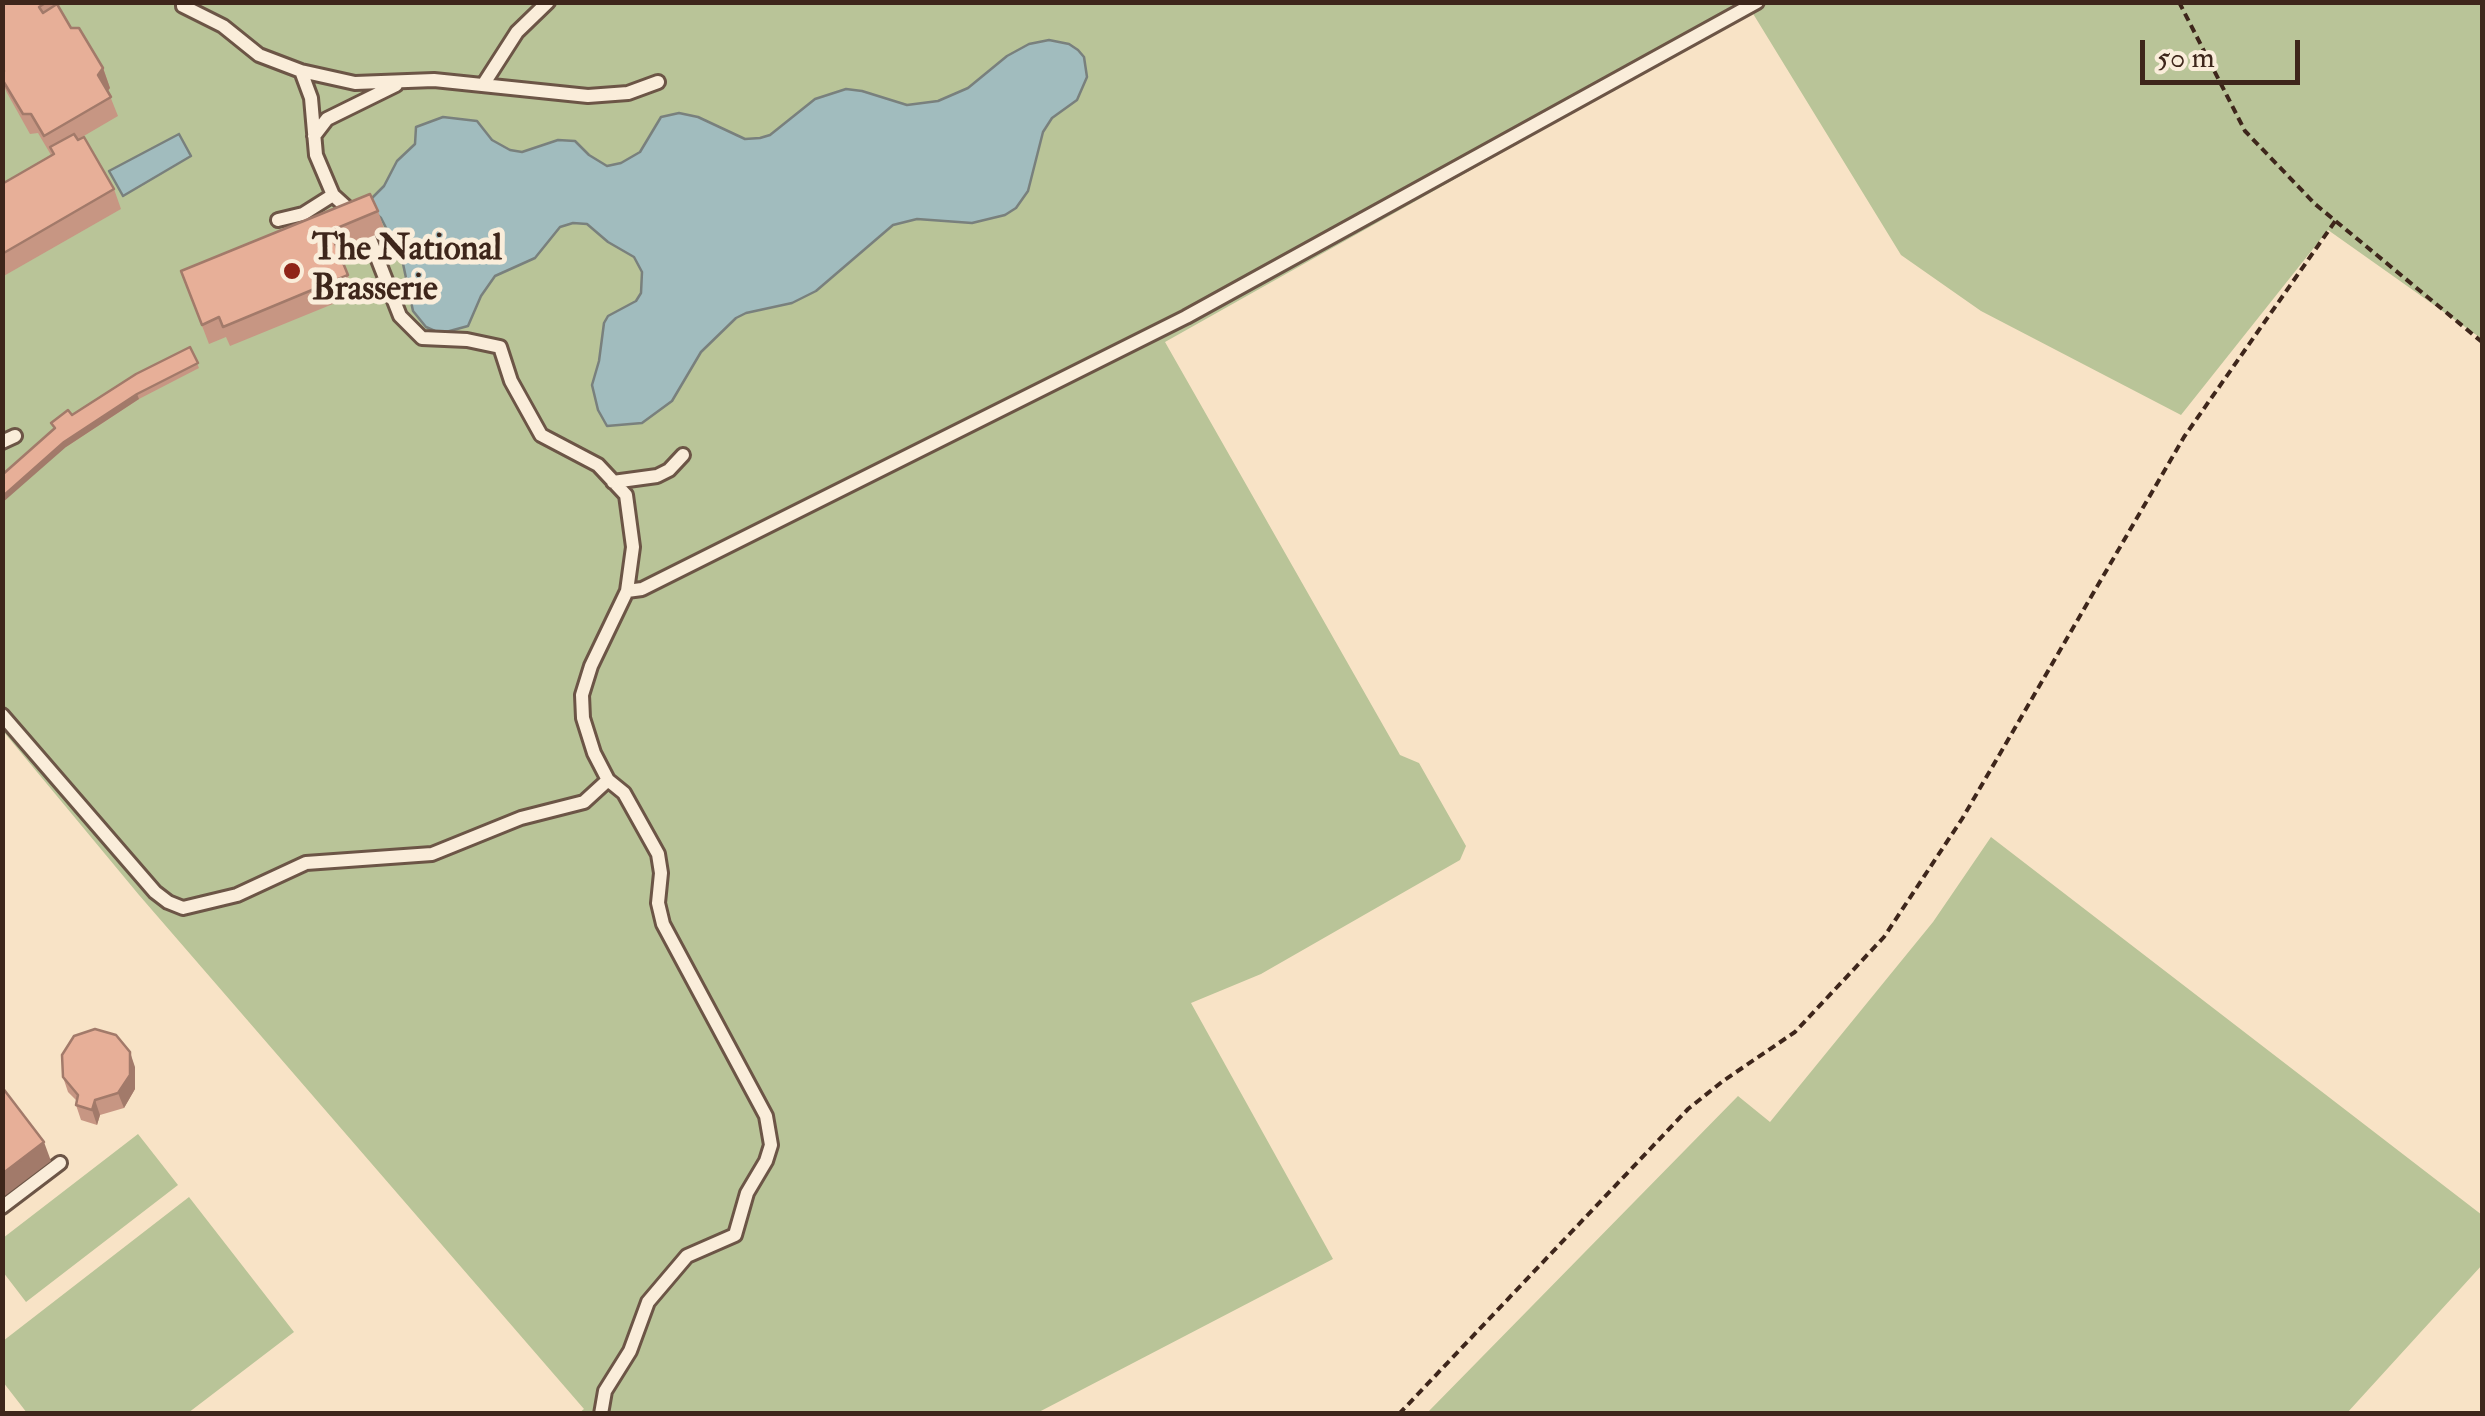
<!DOCTYPE html>
<style>
body{margin:0}
#map{position:relative;width:2485px;height:1416px;overflow:hidden;background:#f8e3c6;font-family:"IM FELL Double Pica",serif}
canvas{display:block}
.frame{position:absolute;inset:0;border:5px solid #3e261b;pointer-events:none}
.scale{position:absolute;left:2140px;top:40px;width:160px;height:45px;box-sizing:border-box;border:5px solid #3e261b;border-top:0;padding-left:12px;font-size:30px;line-height:35px;white-space:nowrap;color:#3e261b;-webkit-text-stroke:8px #faedda;paint-order:stroke}
</style>
<div id="map">
<canvas width="2485" height="1416"></canvas>
<div class="frame"></div>
<div class="scale">50 m</div>
</div>
<script>
const c = document.querySelector('canvas').getContext('2d');
c.lineJoin = 'round';
function paint(path, color) { c.fillStyle = color; c.fill(path, 'evenodd'); }
const toPath = rows => new Path2D(rows.map(r => 'M' + r).join(''));
function stroke(path, color, width, dash) { c.strokeStyle = color; c.lineWidth = width; c.lineCap = dash ? 'butt' : 'round'; c.setLineDash(dash || []); c.stroke(path); }
function drawText(font, color, halo, rows, align = 'center') {
  c.font = font + ' "IM FELL Double Pica",serif'; c.lineWidth = 10; c.setLineDash([]); c.textBaseline = 'middle'; c.strokeStyle = halo; c.fillStyle = color; for (const [text, x, y, turn = 0] of rows) {
    c.save(); c.translate(x, y); c.rotate((+turn || 0) * Math.PI / 180); c.textAlign = isNaN(turn) ? turn : align; if (halo) c.strokeText(text, 0, 0); c.fillText(text, 0, 0); c.restore();
  }
}
const green = toPath([
 [2,3,2482,3,2482,339,2328,230,2181,415,1981,311,1901,255,1752,12,1165,342,1400,755,1419,763,1466,846,1460,860,1261,974,1191,1003,1333,1259,1037,1413,579,1413,584,1409,139,895,3,731],
 [1991,837,2482,1215,2482,1265,2347,1413,1427,1413,1738,1096,1770,1122,1933,922],
 [138,1134,178,1185,26,1302,3,1272,3,1238],
 [189,1197,294,1332,188,1413,27,1413,3,1382,3,1341]
]);
const water = toPath([
 [1049,40,1069,44,1078,50,1084,57,1087,77,1077,100,1052,118,1043,132,1028,191,1016,208,1005,215,972,223,917,219,893,225,816,291,792,303,746,313,736,318,701,352,672,401,642,423,607,426,598,410,592,385,599,361,604,323,608,316,636,301,641,293,642,272,634,257,608,242,587,224,573,223,560,227,535,258,495,276,481,296,468,326,446,332,435,331,426,327,413,311,402,259,381,218,372,210,372,198,384,186,397,161,415,144,416,127,443,117,477,121,492,140,510,150,522,152,558,140,575,141,589,155,607,166,621,163,640,152,661,117,679,113,698,117,745,139,760,138,770,135,815,99,846,89,862,91,907,105,938,101,968,88,1007,56,1029,44,1049,40],
 [179,134,191,156,123,196,109,171,179,134]
]);
const path = toPath([
 [2179,2,2245,131,2315,204,2482,342],
 [1399,1414,1688,1109,1723,1081,1795,1032,1884,937,1962,819,2184,437,2336,220]
]);
const service = toPath([
 [183,2,183,6,223,26,259,55,301,71,355,83,434,80,588,96,628,93,658,82],
 [301,71,311,98,316,155,333,195],
 [483,85,517,32,548,2],
 [314,136,327,119,396,85],
 [278,220,303,214,333,195,355,215],
 [369,237,400,316,422,338,467,340,500,347,511,381,541,435,598,465,626,495,633,547,627,591,642,589,1186,317,1757,2],
 [2,442,15,436],
 [613,482,657,476,669,470,683,455],
 [2,715,155,892,168,902,183,908,237,895,306,863,432,854,521,818,584,802,608,780],
 [2,1207,60,1163],
 [601,1414,605,1391,630,1351,648,1302,687,1256,735,1235,747,1193,766,1161,771,1145,766,1116,663,924,658,903,661,873,658,854,624,793,608,780,594,753,583,718,582,695,591,666,627,591]
]);
const wall = toPath([
 [2,2,56,2,71,28,103,68,110,88,108,91,118,116,77,140,114,189,121,209,2,277,2,184,51,155,38,133,30,134,7,93,2,82],
 [378,211,385,231,338,250,355,295,230,346,226,337,209,344,181,271],
 [190,347,199,368,139,399,66,447,51,423,72,415],
 [135,1067,135,1089,124,1108,100,1115,97,1125,81,1120,76,1105,77,1101,68,1092,63,1077]
]);
const shadedWall = toPath([
 [103,68,110,88,105,94,98,75],
 [137,394,139,399,66,447,2,503,2,497,64,442],
 [130,1052,135,1067,135,1089,124,1108,118,1093],
 [95,1100,100,1115,97,1125,92,1110],
 [44,1142,51,1161,2,1198,2,1174]
]);
const building = toPath([
 [2,2,47,2,39,7,43,13,57,4,71,28,79,28,103,68,98,75,111,97,44,136,31,114,23,114,2,79,2,72,4,71,2,64,2,2],
 [74,134,78,140,84,137,114,189,2,254,2,184,54,154,50,147,74,134],
 [370,194,378,211,330,231,348,275,223,327,219,317,202,325,181,271,370,194],
 [190,347,198,363,137,394,64,442,2,497,2,475,55,428,51,423,68,410,72,415,136,374,190,347],
 [95,1029,116,1035,130,1052,130,1075,118,1093,95,1100,92,1110,76,1105,78,1095,63,1077,62,1055,74,1036,95,1029],
 [2,1087,44,1142,2,1174,2,1087]
]);
const markers = [
 [292,271,10,"#8f2418"]
];
const poiNames = [
 ["The National",312,251],
 ["Brasserie",312,291]
];
paint(green, '#b9c498');
paint(water, '#a1bcbe');
stroke(water, '#79807d', 2.5);
stroke(service, '#6c5546', 18);
stroke(path, '#3e261b', 4, [8, 5]);
stroke(service, '#faedda', 12);
paint(wall, '#c79683');
paint(shadedWall, '#a27a6a');
paint(building, '#e7af98');
stroke(building, '#a27a6a', 2.5);
for (const [x, y, r, color] of markers) { const dot = new Path2D(); dot.arc(x, y, r, 0, 2 * Math.PI); c.fillStyle = color; c.fill(dot); stroke(dot, '#faedda', 4); }
drawText('bold 35px', '#3e261b', '#faedda', poiNames, 'left');
</script>
